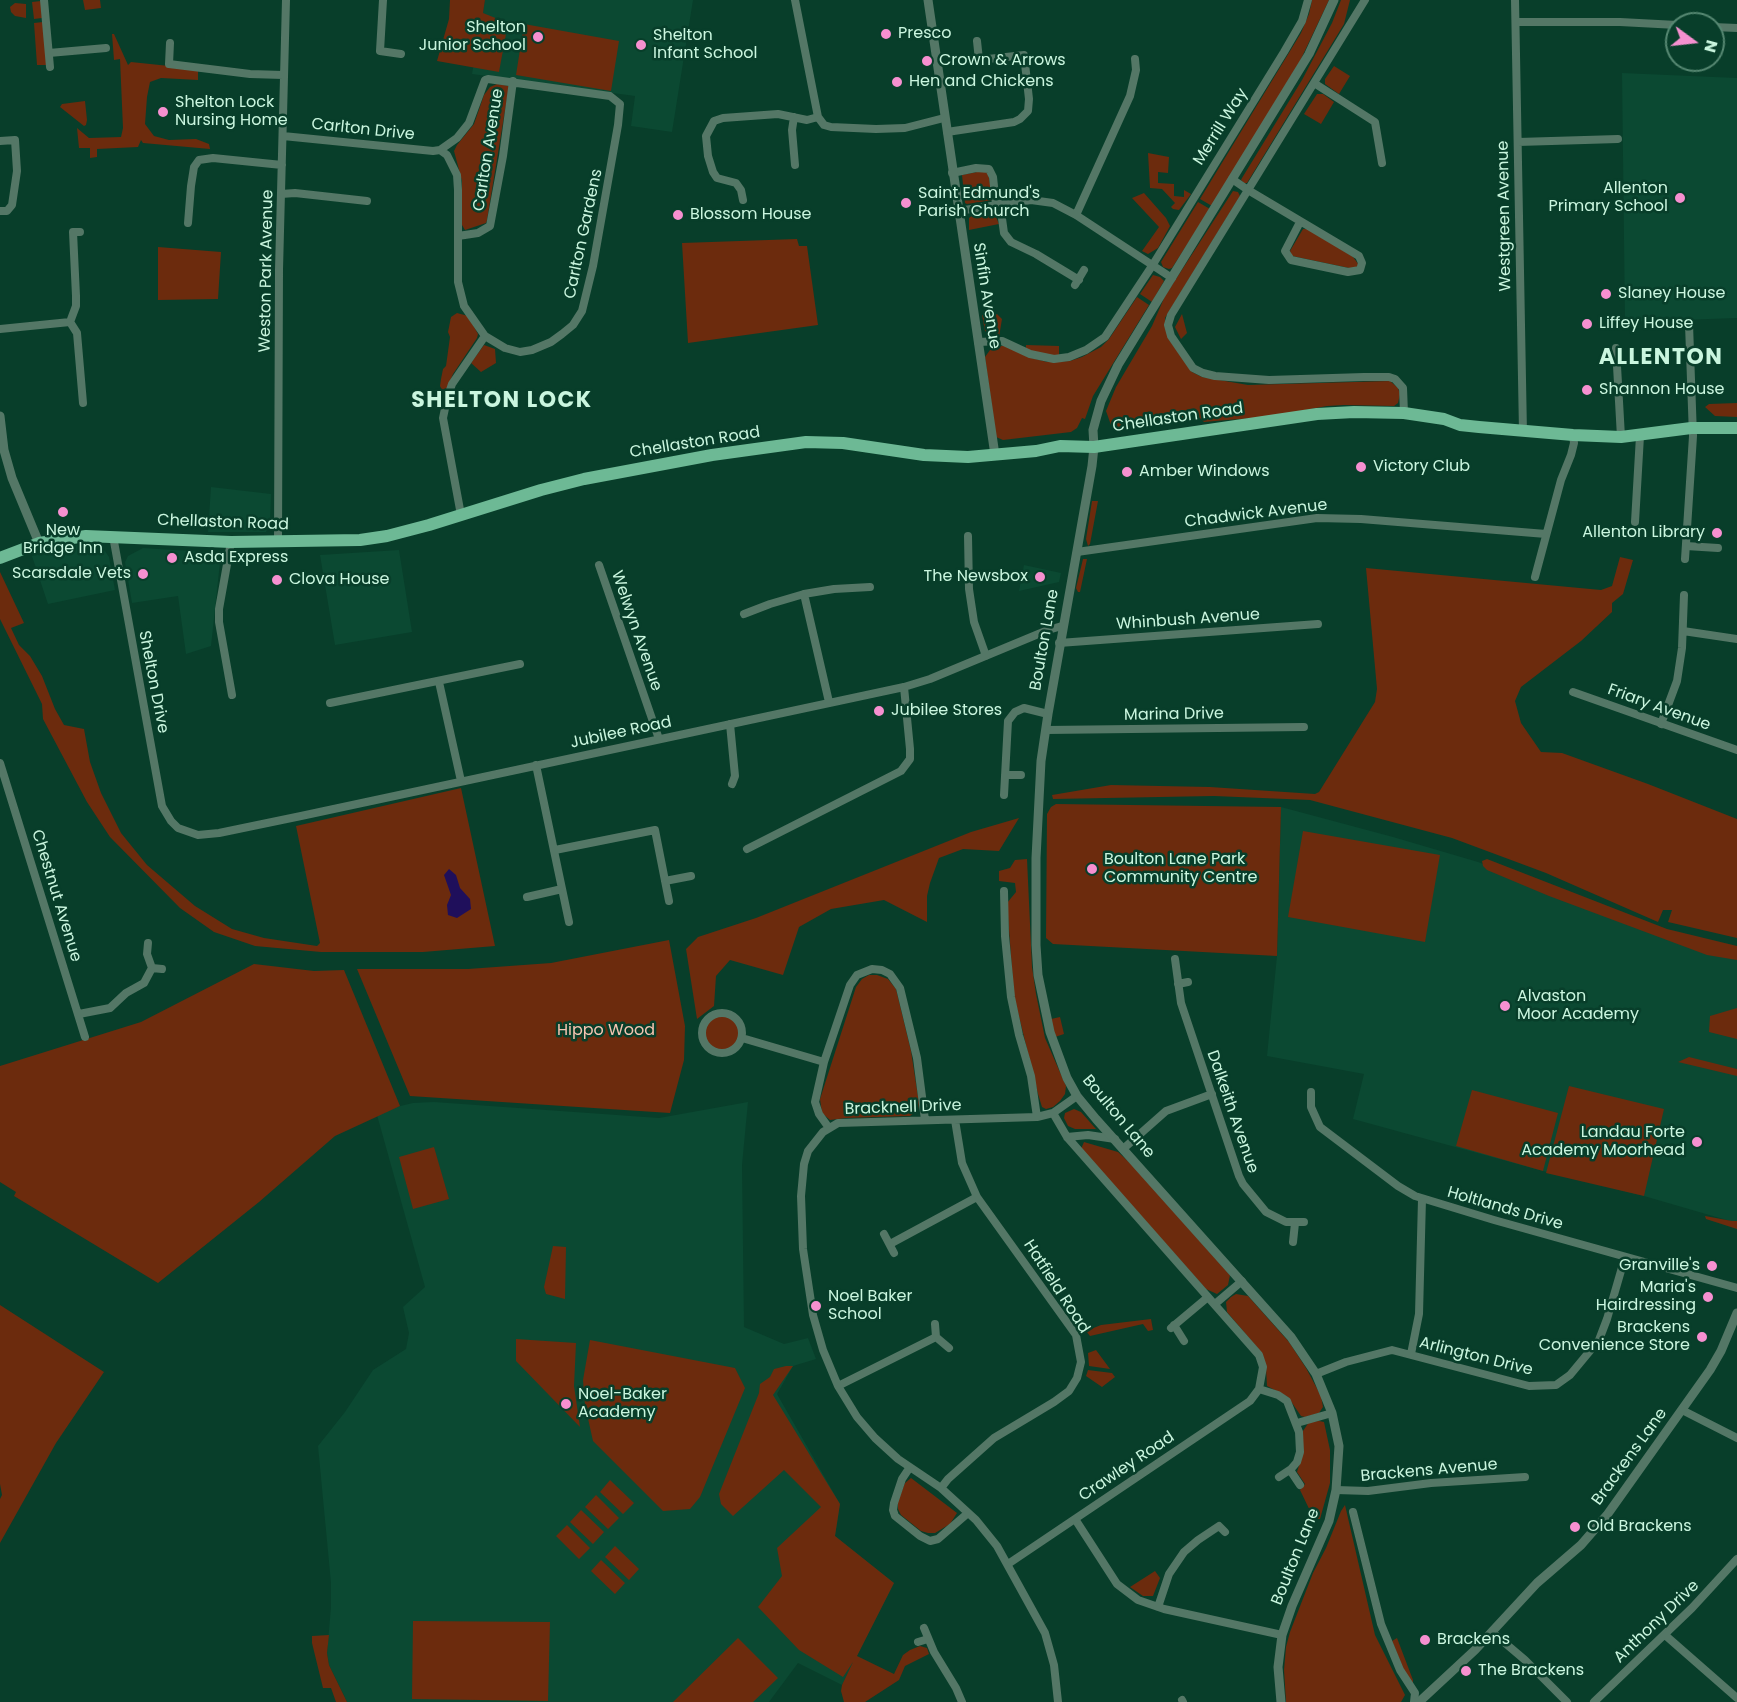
<!DOCTYPE html>
<style>
body{margin:0}
#map{position:relative;width:1737px;height:1702px;overflow:hidden;background:#083e2a;font-family:Poppins,sans-serif}
canvas{display:block}
.north{position:absolute;left:1665px;top:12px;width:60px;height:60px;box-sizing:border-box;background:#083e2a;border:2px solid #568872;border-radius:50%;rotate:105deg;font-size:16px;font-weight:700;line-height:24px;text-align:center;color:#caf6df}
.north::after{content:'';display:block;margin:auto;width:21px;height:27px;background:#f690d0;clip-path:polygon(50% 0,100% 100%,50% 72%,0 100%)}
</style>
<div id="map">
<canvas width="1737" height="1702"></canvas>
<div class="north">N</div>
</div>
<script>
const c = document.querySelector('canvas').getContext('2d');
c.lineJoin = 'round';
function paint(path, color) { c.fillStyle = color; c.fill(path, 'evenodd'); }
const toPath = rows => new Path2D(rows.map(r => 'M' + r).join(''));
function stroke(path, color, width, dash) { c.strokeStyle = color; c.lineWidth = width; c.lineCap = dash ? 'butt' : 'round'; c.setLineDash(dash || []); c.stroke(path); }
function drawText(font, color, halo, rows, align = 'center') {
  c.font = font + ' Poppins,sans-serif'; c.lineWidth = 5; c.setLineDash([]); c.textBaseline = 'middle'; c.strokeStyle = halo; c.fillStyle = color; for (const [text, x, y, turn = 0] of rows) {
    c.save(); c.translate(x, y); c.rotate((+turn || 0) * Math.PI / 180); c.textAlign = isNaN(turn) ? turn : align; if (halo) c.strokeText(text, 0, 0); c.fillText(text, 0, 0); c.restore();
  }
}
const built = toPath([
 [485,0,693,0,672,132,631,126,635,96,472,74],
 [1622,73,1737,78,1737,318,1625,322],
 [211,487,271,494,270,522,266,532,208,532],
 [99,542,109,557,115,590,48,604,32,556,42,551,74,545],
 [143,548,221,553,211,646,186,654,178,596,132,603,125,562,128,556],
 [399,550,412,632,335,645,320,555],
 [1024,565,1061,573,1059,582,1019,591],
 [1281,807,1393,837,1478,862,1655,930,1737,955,1737,1223,1644,1196,1543,1171,1353,1119,1364,1074,1267,1056,1277,956],
 [434,1102,659,1118,748,1102,742,1165,744,1327,784,1344,808,1338,816,1359,793,1366,777,1394,840,1504,835,1536,894,1583,842,1685,798,1663,769,1702,347,1702,329,1665,327,1653,331,1607,331,1583,318,1446,345,1412,373,1370,406,1349,409,1333,403,1307,425,1287,377,1115,396,1107,413,1103]
]);
const green = toPath([
 [83,0,100,0,101,8,85,10],
 [450,0,485,0,483,13,508,23,499,72,437,61,449,19],
 [1312,0,1329,0,1300,61,1212,206,1200,199,1301,33,1309,14],
 [1341,0,1350,0,1344,24,1247,183,1244,183,1241,180,1242,178,1302,80,1332,23],
 [41,1,42,18,34,19,32,2],
 [15,3,26,4,26,18,15,16,11,12,10,7],
 [43,22,48,65,37,65,34,23],
 [524,24,619,41,611,91,516,75],
 [112,34,114,34,128,65,131,62,198,69,198,80,161,78,150,82,147,97,145,124,154,136,169,140,196,139,209,144,210,149,143,143,141,140,138,147,97,149,97,157,90,158,90,148,79,148,77,128,89,138,121,137,123,128,120,59,114,60],
 [1334,66,1350,76,1339,94,1325,84,1325,79],
 [497,84,509,86,487,220,486,223,465,230,462,225,462,181,454,151,457,145,474,124,484,95,490,87],
 [1317,94,1323,94,1334,102,1321,124,1304,114],
 [85,101,87,120,86,125,84,126,60,107,62,104],
 [1148,153,1169,157,1168,173,1158,172,1158,183,1174,184,1174,196,1184,197,1184,190,1191,194,1179,210,1173,209,1171,207,1175,203,1162,189,1150,188],
 [982,171,988,173,993,200,967,204,965,203,962,175],
 [1233,191,1238,192,1240,196,1165,318,1165,327,1169,339,1192,372,1202,377,1248,385,1390,381,1398,388,1400,394,1398,403,1394,406,1344,405,1327,406,1267,417,1227,420,1204,422,1200,418,1167,417,1145,424,1118,427,1111,425,1106,411,1116,387,1152,326,1165,296],
 [1144,193,1166,218,1170,226,1158,248,1148,254,1142,251,1159,227,1132,198],
 [1198,202,1210,209,1172,268,1169,269,1163,267,1161,262],
 [994,212,999,224,969,230,969,218,973,215],
 [1303,229,1310,229,1353,257,1359,265,1354,269,1292,256,1290,251],
 [797,239,799,246,807,246,818,325,688,343,682,243],
 [158,247,221,252,218,299,158,300],
 [1153,275,1160,277,1164,281,1152,302,1140,294],
 [1137,297,1149,305,1093,396,1085,419,1082,418,1077,428,1071,432,1003,440,996,437,985,357,990,350,999,346,1006,346,1028,357,1047,362,1070,361,1082,357,1101,347,1109,339],
 [457,313,468,316,478,334,477,338,453,374,447,388,442,390,440,386,441,379,443,369,446,366,450,337,448,332,451,317],
 [997,314,1002,319,999,337,991,335,985,331,982,315],
 [1182,314,1187,333,1181,339,1175,327],
 [484,345,495,349,496,363,481,372,471,363],
 [1026,345,1059,346,1059,357,1026,350],
 [1737,403,1737,417,1715,416,1705,407,1709,404],
 [1092,501,1098,501,1090,544,1088,546,1086,539],
 [1620,557,1633,560,1623,594,1612,603,1612,612,1581,641,1521,687,1515,701,1521,723,1541,752,1562,753,1648,784,1737,819,1737,938,1668,922,1672,910,1663,910,1658,922,1546,873,1452,838,1310,800,1214,796,1053,799,1052,795,1111,785,1210,787,1315,794,1319,792,1375,702,1377,689,1366,568,1601,590,1612,586],
 [1083,559,1087,559,1080,592,1078,592,1076,588],
 [0,572,24,623,11,628,19,645,30,656,42,676,55,709,64,725,84,729,90,762,101,793,121,833,147,865,195,906,232,929,264,938,317,946,320,943,296,826,461,788,495,946,423,952,321,952,255,946,214,932,180,908,110,837,87,802,43,719,42,704,0,619],
 [1056,804,1281,807,1277,956,1053,944,1046,938,1047,814,1051,807],
 [1019,818,999,851,963,849,939,858,930,883,927,896,927,922,884,900,831,909,799,927,783,975,730,960,716,976,714,1006,697,1019,686,949,698,937,756,918,971,832],
 [1303,831,1440,855,1425,942,1288,917],
 [1027,859,1032,967,1036,994,1045,1038,1066,1086,1065,1094,1060,1101,1053,1107,1046,1109,1042,1107,1038,1094,1014,996,1007,903,1016,892,1015,883,999,881,999,871,1010,868,1015,860],
 [1487,859,1667,929,1737,946,1737,960,1707,955,1549,896,1487,870,1483,866,1482,861],
 [669,940,685,1026,684,1060,670,1113,410,1096,357,969,468,969,551,963],
 [254,964,314,971,344,970,400,1106,335,1136,259,1202,158,1283,14,1196,16,1192,0,1182,0,1066,141,1022],
 [869,975,877,975,888,979,896,989,911,1051,919,1103,918,1110,910,1116,846,1118,830,1120,822,1113,820,1099,856,987,862,979],
 [1737,1008,1737,1039,1709,1032,1710,1016],
 '705 1033a17 17 0 1 1 34 0a17 17 0 1 1-34 0Z',
 [1060,1017,1064,1034,1055,1037,1051,1019],
 [1689,1057,1737,1069,1737,1076,1678,1062],
 [1569,1086,1664,1109,1644,1196,1546,1173],
 [1472,1090,1558,1113,1543,1171,1456,1146],
 [1074,1109,1081,1112,1096,1129,1075,1129,1068,1126,1064,1118,1065,1113],
 [1084,1142,1118,1152,1133,1166,1230,1275,1228,1285,1217,1294,1206,1289,1081,1149],
 [434,1147,449,1199,413,1209,399,1157],
 [1705,1216,1732,1221,1737,1221,1737,1229,1706,1219],
 [553,1246,566,1247,565,1299,546,1294,544,1287],
 [1236,1294,1248,1296,1289,1342,1306,1368,1321,1396,1323,1407,1319,1413,1305,1417,1301,1416,1288,1397,1267,1386,1266,1368,1261,1352,1227,1312,1226,1302,1231,1297],
 [0,1305,104,1372,56,1443,0,1543,0,1499,2,1495,0,1484],
 [1151,1319,1153,1330,1148,1331,1143,1324,1090,1336,1086,1331,1101,1325],
 [516,1339,576,1343,574,1386,580,1427,516,1361],
 [590,1340,735,1368,745,1388,700,1497,690,1509,663,1511,593,1441,585,1405,583,1380],
 [1096,1350,1110,1369,1089,1366,1088,1353],
 [786,1366,793,1366,773,1395,840,1504,835,1536,894,1583,857,1656,894,1674,903,1655,910,1650,920,1646,927,1648,929,1654,905,1666,899,1680,865,1702,844,1702,841,1691,842,1685,853,1662,843,1677,799,1650,758,1607,782,1576,777,1548,821,1507,784,1470,733,1516,721,1504,719,1494,759,1393,760,1384,770,1377,774,1369],
 [1088,1370,1112,1373,1115,1377,1102,1387,1086,1376],
 [1319,1421,1324,1422,1330,1450,1330,1483,1320,1519,1314,1519,1300,1490,1305,1484,1297,1472,1303,1453,1303,1431,1309,1422],
 [911,1478,957,1513,950,1524,935,1533,928,1533,921,1531,901,1515,898,1509,898,1500,905,1483],
 [610,1480,634,1503,623,1514,600,1492],
 [596,1495,619,1518,608,1529,585,1507],
 [1345,1505,1375,1635,1405,1695,1401,1702,1286,1702,1284,1670,1286,1647,1290,1632,1313,1573,1326,1548,1341,1511],
 [581,1510,604,1532,593,1544,570,1522],
 [567,1525,590,1548,579,1559,556,1536],
 [615,1546,639,1569,629,1580,605,1557],
 [601,1560,625,1583,615,1594,591,1571],
 [1155,1571,1160,1578,1153,1596,1143,1596,1130,1587],
 [413,1621,550,1622,548,1701,412,1699],
 [329,1635,327,1653,329,1665,347,1702,336,1702,331,1688,323,1688,312,1643,312,1636],
 [738,1638,778,1678,753,1702,673,1702],
 [1397,1638,1413,1680,1413,1684,1405,1673,1392,1641]
]);
const water = toPath([
 [449,869,456,875,460,888,470,899,471,909,457,918,448,915,447,905,451,895,444,875]
]);
const minor = toPath([
 [44,0,50,67],
 [383,0,380,51,401,54],
 [795,0,818,117],
 [1515,0,1523,432],
 [1516,22,1620,22,1677,25],
 [1713,27,1737,28],
 [170,43,169,64,250,74,283,75],
 [49,53,106,48],
 [1314,83,1375,122,1382,163],
 [794,117,792,130,795,165],
 [947,132,1014,122,1020,119,1028,111,1029,99,1024,55,979,60,977,41],
 [283,136,433,151,440,150],
 [0,141,15,140,17,171,12,205,7,211,0,211],
 [1518,142,1618,139],
 [952,173,976,168,989,169,993,177,996,205],
 [1232,179,1248,190,1365,0],
 [281,194,295,193,367,201],
 [743,200,741,190,736,183,717,178,713,172,708,156,706,136,714,121,723,118,778,114,807,120,818,117,824,125,831,127,876,129,905,128,944,118],
 [1000,204,1004,233,1011,242,1036,254,1079,280],
 [958,211,1031,200,1053,203,1076,215,1172,278],
 [1076,215,1130,96,1136,70,1135,59],
 [1300,222,1285,251,1291,260,1348,272,1360,270,1362,263,1359,256,1248,190,1171,315,1168,325,1171,336,1193,368,1203,373,1215,376,1269,380,1364,377,1389,377,1395,379,1403,388,1404,413],
 [188,223,191,186,194,167,199,160,213,158,282,165],
 [458,236,478,233,490,226,503,156,513,81],
 [1075,285,1084,270],
 [70,322,77,333,83,403],
 [0,329,70,322,76,306,76,296,73,232,80,232],
 [978,342,1002,341,1030,354,1054,359,1069,357,1086,350,1105,337,1152,266,1284,52,1302,21,1308,0],
 [1616,348,1621,437],
 [461,515,443,418,447,399,452,384,485,336,464,306,458,282,458,190,457,175,447,155,440,150,457,138,469,123,485,80,488,79,610,96,620,104,618,125,593,266,582,311,573,325,562,334,551,342,532,350,520,352,505,348,485,336],
 [1635,522,1640,436],
 [113,536,162,806,171,821,178,828,198,835,219,833,301,816,904,687,930,679,1048,630,1062,626],
 [968,536,969,589,974,622,986,656],
 [231,542,219,609,219,622,232,695],
 [278,542,279,270,286,0],
 [1686,546,1718,548],
 [1077,552,1317,518,1361,519,1546,534],
 [1685,559,1693,436,1689,324],
 [599,565,659,739],
 [1535,577,1561,480,1571,455,1574,443,1573,435],
 [804,594,829,702],
 [744,614,770,604,804,594,834,589,870,587],
 [1683,631,1737,639],
 [1059,643,1318,624],
 [439,682,461,781],
 [1573,692,1737,750],
 [330,703,520,664],
 [730,724,735,776,732,784],
 [1661,724,1677,681,1682,648,1684,595],
 [1046,730,1304,727],
 [0,763,85,1037],
 [536,765,569,922],
 [1005,775,1021,775],
 [1004,795,1008,721,1015,712,1024,708,1048,714],
 [747,849,901,771,910,759,910,749,904,687],
 [555,850,655,830,669,901],
 [665,881,691,876],
 [1004,891,1005,936,1011,997,1019,1035,1031,1076,1037,1117],
 [527,897,562,889],
 [1175,959,1181,1003,1239,1176,1243,1184,1266,1212,1286,1222,1304,1222],
 [152,968,162,969],
 [1178,984,1188,982],
 '702 1033a20 20 0 1 1 40 0a20 20 0 1 1-40 0Z',
 [79,1014,110,1008,126,993,144,983,152,968,147,954,148,943],
 [742,1038,824,1062],
 [1311,1092,1311,1107,1320,1127,1398,1186,1415,1196,1494,1220,1737,1288],
 [1053,1113,1067,1137,1259,1355,1263,1367,1259,1389,1278,1395,1287,1401,1299,1432,1300,1452,1297,1462,1291,1469,1279,1477],
 [829,1128,819,1114,815,1102,824,1062,850,985,857,975,872,969,882,970,890,974,900,988,917,1058,925,1120],
 [1067,1137,1088,1135,1115,1139],
 [1123,1149,1166,1111,1212,1094],
 [884,1234,894,1253],
 [1293,1242,1295,1223],
 [890,1244,977,1197],
 [1215,1304,1242,1281],
 [935,1324,936,1337,949,1348],
 [1174,1325,1184,1341],
 [1171,1328,1208,1297],
 [1411,1354,1419,1314,1422,1199],
 [1316,1374,1346,1362,1392,1350,1529,1386,1556,1385,1570,1375,1599,1340,1607,1319,1625,1257],
 [838,1386,936,1337],
 [1682,1410,1737,1438],
 [1297,1423,1332,1413],
 [910,1467,902,1479,894,1503,893,1510,895,1516,920,1536,930,1541,938,1539,968,1513],
 [1290,1470,1300,1485],
 [941,1488,948,1479,994,1438,1054,1402,1069,1391,1077,1378,1081,1362,1076,1335,977,1197,962,1163,955,1120],
 [1336,1490,1368,1491,1431,1483,1525,1477],
 [1353,1512,1381,1624,1400,1670,1415,1693,1414,1702],
 [1075,1519,1117,1584,1138,1600,1164,1609,1282,1635],
 [1008,1564,1250,1401,1259,1389],
 [1158,1607,1169,1574,1184,1552,1198,1540,1219,1526,1225,1532],
 [924,1628,934,1652,956,1688,962,1702],
 [1492,1632,1525,1660,1567,1702],
 [1665,1635,1737,1698],
 [918,1642,928,1639],
 [1182,1700,1183,1702],
 [1058,1702,1054,1665,1045,1633,997,1546,976,1520,941,1488,898,1459,875,1438,857,1417,838,1386,823,1350,813,1315,803,1249,801,1196,804,1164,808,1151,823,1132,838,1123,1037,1117,1053,1113,1077,1096],
 [1594,1702,1692,1608,1737,1559]
]);
const tertiary = toPath([
 [928,0,995,455],
 [0,416,4,450,12,478,39,543],
 [1281,1702,1278,1667,1282,1635,1292,1606,1329,1521,1336,1490,1339,1446,1332,1413,1316,1374,1291,1337,1096,1119,1077,1096,1067,1078,1050,1032,1038,975,1036,945,1036,858,1041,761,1048,714,1092,466,1094,447,1093,430,1101,401,1118,365,1309,54,1334,0],
 [1419,1702,1475,1650,1537,1583,1581,1545,1607,1515,1710,1370,1721,1351,1737,1313]
]);
const primary = toPath([
 [0,558,39,543,86,536,231,542,360,540,387,536,429,525,541,490,584,479,712,455,806,442,843,443,924,455,968,457,1036,451,1060,446,1094,447,1317,414,1354,412,1404,413,1444,419,1460,425,1479,427,1573,435,1621,437,1691,428,1737,428]
]);
const markers = [
 [886,34,6,"#f690d0"],
 [538,37,6,"#f690d0"],
 [641,45,6,"#f690d0"],
 [927,61,6,"#f690d0"],
 [897,82,6,"#f690d0"],
 [163,112,6,"#f690d0"],
 [1680,198,6,"#f690d0"],
 [906,203,6,"#f690d0"],
 [678,215,6,"#f690d0"],
 [1606,294,6,"#f690d0"],
 [1587,324,6,"#f690d0"],
 [1587,390,6,"#f690d0"],
 [1361,467,6,"#f690d0"],
 [1127,472,6,"#f690d0"],
 [63,512,6,"#f690d0"],
 [1717,533,6,"#f690d0"],
 [172,558,6,"#f690d0"],
 [143,574,6,"#f690d0"],
 [1040,577,6,"#f690d0"],
 [277,580,6,"#f690d0"],
 [879,711,6,"#f690d0"],
 [1092,869,6,"#f690d0"],
 [1505,1006,6,"#f690d0"],
 [1697,1142,6,"#f690d0"],
 [1712,1266,6,"#f690d0"],
 [1708,1297,6,"#f690d0"],
 [816,1306,6,"#f690d0"],
 [1702,1337,6,"#f690d0"],
 [566,1404,6,"#f690d0"],
 [1575,1527,6,"#f690d0"],
 [1425,1640,6,"#f690d0"],
 [1466,1671,6,"#f690d0"]
];
const poiNames = [
 ["Shelton",526,28,"right"],
 ["Junior School",526,46,"right"],
 ["Presco",898,34],
 ["Shelton",653,36],
 ["Infant School",653,54],
 ["Crown & Arrows",939,61],
 ["Hen and Chickens",909,82],
 ["Shelton Lock",175,103],
 ["Nursing Home",175,121],
 ["Allenton",1668,189,"right"],
 ["Primary School",1668,207,"right"],
 ["Saint Edmund's",918,194],
 ["Parish Church",918,212],
 ["Blossom House",690,215],
 ["Slaney House",1618,294],
 ["Liffey House",1599,324],
 ["Shannon House",1599,390],
 ["Victory Club",1373,467],
 ["Amber Windows",1139,472],
 ["New",63,531,"center"],
 ["Bridge Inn",63,549,"center"],
 ["Allenton Library",1705,533,"right"],
 ["Asda Express",184,558],
 ["Scarsdale Vets",131,574,"right"],
 ["The Newsbox",1028,577,"right"],
 ["Clova House",289,580],
 ["Jubilee Stores",891,711],
 ["Boulton Lane Park",1104,860],
 ["Community Centre",1104,878],
 ["Alvaston",1517,997],
 ["Moor Academy",1517,1015],
 ["Landau Forte",1685,1133,"right"],
 ["Academy Moorhead",1685,1151,"right"],
 ["Granville's",1700,1266,"right"],
 ["Maria's",1696,1288,"right"],
 ["Hairdressing",1696,1306,"right"],
 ["Noel Baker",828,1297],
 ["School",828,1315],
 ["Brackens",1690,1328,"right"],
 ["Convenience Store",1690,1346,"right"],
 ["Noel-Baker",578,1395],
 ["Academy",578,1413],
 ["Old Brackens",1587,1527],
 ["Brackens",1437,1640],
 ["The Brackens",1478,1671]
];
const streetNames = [
 ["Merrill Way",1221,127,-58],
 ["Carlton Drive",363,130,6],
 ["Carlton Avenue",489,150,-81],
 ["Westgreen Avenue",1505,216,-91],
 ["Carlton Gardens",584,234,-78],
 ["Weston Park Avenue",267,271,-89],
 ["Sinfin Avenue",986,296,81],
 ["Chellaston Road",1178,418,-8],
 ["Chellaston Road",695,443,-9],
 ["Chadwick Avenue",1256,514,-7],
 ["Chellaston Road",223,523,2],
 ["Whinbush Avenue",1188,620,-4],
 ["Welwyn Avenue",636,631,71],
 ["Boulton Lane",1045,640,-80],
 ["Shelton Drive",153,682,79],
 ["Friary Avenue",1659,708,20],
 ["Marina Drive",1174,715,-1],
 ["Jubilee Road",621,733,-12],
 ["Chestnut Avenue",56,896,73],
 ["Bracknell Drive",903,1108,-2],
 ["Dalkeith Avenue",1232,1112,71],
 ["Boulton Lane",1118,1117,50],
 ["Holtlands Drive",1505,1209,16],
 ["Hatfield Road",1056,1287,57],
 ["Arlington Drive",1476,1357,14],
 ["Brackens Lane",1630,1457,-54],
 ["Crawley Road",1127,1467,-34],
 ["Brackens Avenue",1429,1471,-5],
 ["Boulton Lane",1296,1557,-68],
 ["Anthony Drive",1657,1622,-44]
];
const parkNames = [
 ["Hippo Wood",606,1031]
];
const districtNames = [
 ["ALLENTON",1661,358],
 ["SHELTON LOCK",502,401]
];
paint(built, '#0b4932');
paint(green, '#6c2b0d');
paint(water, '#1f0f5b');
stroke(minor, '#547766', 8);
stroke(tertiary, '#547766', 9);
stroke(primary, '#6db995', 12);
for (const [x, y, r, color] of markers) { const dot = new Path2D(); dot.arc(x, y, r, 0, 2 * Math.PI); c.fillStyle = color; c.fill(dot); stroke(dot, '#083e2a', 2); }
drawText('16px', '#caf6df', '#083e2a', poiNames, 'left');
drawText('16px', '#caf6df', '#083e2a', streetNames);
drawText('16px', '#f5c4b1', '#083e2a', parkNames);
c.letterSpacing = '1.5px';
drawText('bold 22px', '#caf6df', '#083e2a', districtNames);
c.letterSpacing = '0px';
</script>
